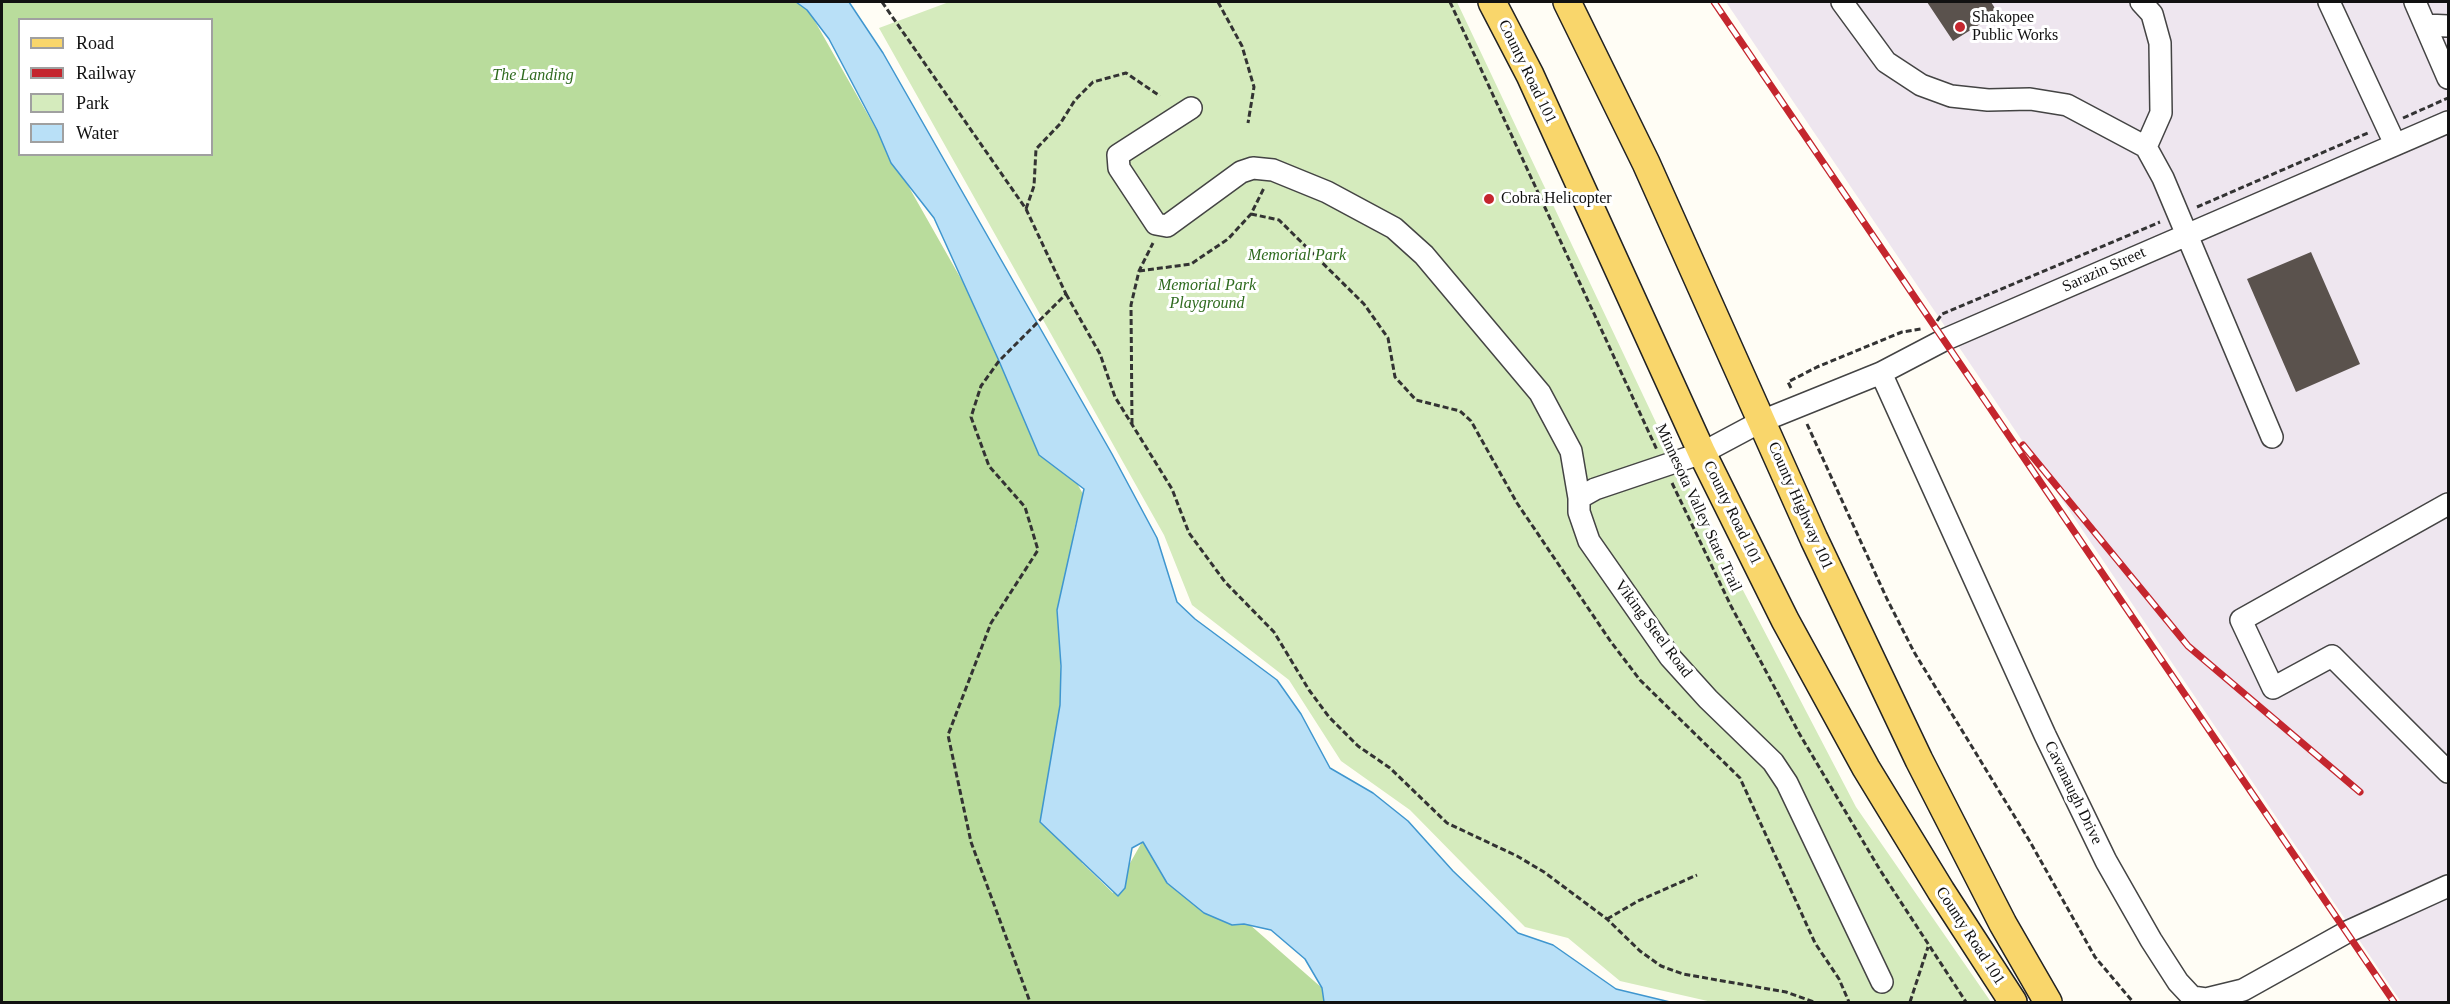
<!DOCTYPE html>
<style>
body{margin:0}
#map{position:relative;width:2450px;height:1004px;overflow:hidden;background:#fffdf5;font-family:Georgia,serif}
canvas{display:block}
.frame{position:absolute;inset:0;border:3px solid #111;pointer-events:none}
.legend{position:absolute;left:18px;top:18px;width:195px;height:138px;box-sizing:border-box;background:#fff;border:2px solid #a0a0a0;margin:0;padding:8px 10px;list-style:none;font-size:18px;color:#111}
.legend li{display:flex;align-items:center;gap:12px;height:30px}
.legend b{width:30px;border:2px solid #a0a0a0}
</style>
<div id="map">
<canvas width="2450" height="1004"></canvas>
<div class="frame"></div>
<ul class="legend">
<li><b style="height:8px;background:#f9d66b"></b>Road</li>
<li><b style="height:8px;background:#c4262e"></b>Railway</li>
<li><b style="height:16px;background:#d5ebbd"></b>Park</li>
<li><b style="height:16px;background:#b9e0f7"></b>Water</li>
</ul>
</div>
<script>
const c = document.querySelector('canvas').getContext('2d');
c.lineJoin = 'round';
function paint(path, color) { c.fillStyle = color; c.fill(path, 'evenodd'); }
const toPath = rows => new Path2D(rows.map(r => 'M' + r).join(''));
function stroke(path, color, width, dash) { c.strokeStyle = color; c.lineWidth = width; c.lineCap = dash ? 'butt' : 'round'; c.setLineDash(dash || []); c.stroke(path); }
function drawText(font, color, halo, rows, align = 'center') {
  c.font = font + ' Georgia,serif'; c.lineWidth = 6; c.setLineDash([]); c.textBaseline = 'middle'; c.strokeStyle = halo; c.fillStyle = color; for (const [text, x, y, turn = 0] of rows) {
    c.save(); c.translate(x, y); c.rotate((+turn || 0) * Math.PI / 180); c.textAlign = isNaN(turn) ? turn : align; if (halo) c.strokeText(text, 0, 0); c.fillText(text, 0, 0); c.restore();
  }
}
const industrial = toPath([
 [1726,2,2448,2,2448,1002,2401,1002]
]);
const green = toPath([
 [949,2,1457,2,1660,431,1856,807,1991,1002,1712,1002,1620,981,1568,938,1525,927,1410,810,1341,761,1289,680,1192,605,1164,535,879,28]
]);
const forest = toPath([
 [2,2,804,2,1083,494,1074,530,1059,633,1061,681,1082,863,1113,893,1142,842,1249,924,1322,988,1324,1002,2,1002],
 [20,20,212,20,212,154,20,154]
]);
const water = toPath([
 [796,2,849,2,883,53,1112,454,1157,538,1177,602,1195,619,1277,680,1301,714,1330,768,1373,793,1408,821,1453,871,1518,933,1553,945,1616,989,1670,1002,1324,1002,1322,988,1305,959,1271,930,1244,924,1232,925,1204,913,1167,883,1143,842,1132,848,1125,888,1118,896,1040,822,1060,705,1061,666,1057,610,1084,489,1039,455,999,361,934,218,891,163,877,130,829,39,807,10,796,2]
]);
const building = toPath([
 [1927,2,1991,2,1998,13,1953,41],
 [2311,252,2360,364,2296,392,2247,279]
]);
const path = toPath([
 [882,2,1026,209,1066,294,999,361,981,386,971,417,989,466,1025,507,1038,550,991,623,948,735,971,842,1030,1002],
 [1218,2,1242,46,1254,87,1248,123],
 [1450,2,1657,450],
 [2403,118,2448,98],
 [2197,207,2370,132],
 [1026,209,1034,186,1036,149,1060,124,1075,100,1093,82,1126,73,1160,96],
 [1251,214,1279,220,1364,304,1388,338,1395,377,1416,400,1460,411,1471,421,1517,503,1611,642,1640,680,1740,778,1815,943,1839,979,1849,1002],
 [1139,271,1191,264,1228,239,1251,214,1264,188],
 [1066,294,1100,354,1115,397,1172,489,1189,533,1225,582,1274,632,1309,690,1329,717,1358,746,1390,768,1447,823,1517,856,1544,872,1607,919,1640,951,1661,966,1683,974,1786,992,1814,1002],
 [1937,321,1942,314,2160,222],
 [1791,388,1788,382,1817,367,1902,332,1921,329],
 [1132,424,1131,305,1139,271,1153,243],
 [1807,424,1887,599,1914,652,2029,840,2095,957,2133,1002],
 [1672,483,1731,606,1799,733,1880,870,1966,1002],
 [1607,919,1638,901,1697,875],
 [1910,1002,1928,947]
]);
const minor = toPath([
 [1842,2,1886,62,1921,85,1951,96,1988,100,2030,99,2067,105,2146,147],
 [2141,2,2152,14,2160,43,2161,113,2146,147,2163,178,2272,437],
 [2329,2,2395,144],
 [2415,2,2448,78],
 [2426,25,2448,26],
 [1191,108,1118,155,1119,168,1156,224,1167,226,1241,172,1253,168,1273,170,1327,192,1394,228,1424,255,1540,393,1571,451,1579,498],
 [1881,373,2045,735,2106,861,2151,940,2178,982,2192,997,2206,999,2243,990,2347,932,2448,886],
 [2448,504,2241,620,2273,688,2332,656,2448,772],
 [1882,982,1787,783,1773,762,1708,699,1670,657,1589,541,1579,512,1579,498,1595,489,1702,453,1762,421,1881,373,1944,340,2448,122]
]);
const major = toPath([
 [1492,2,1530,75,1702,453,1785,620,1866,768,1941,891,2013,1002],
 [1567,2,1646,163,1814,539,1919,760,2003,924,2048,1002]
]);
const rail = toPath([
 [1714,2,2394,1002],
 [2023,445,2188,646,2360,792]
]);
const markers = [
 [1960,27,6,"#c4262e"],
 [1489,199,6,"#c4262e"]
];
const poiNames = [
 ["Shakopee",1972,18],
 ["Public Works",1972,36],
 ["Cobra Helicopter",1501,199]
];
const streetNames = [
 ["County Road 101",1527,72,64],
 ["Sarazin Street",2104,270,-24],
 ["County Highway 101",1800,506,66],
 ["Minnesota Valley State Trail",1698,508,65],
 ["County Road 101",1732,513,64],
 ["Viking Steel Road",1653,629,53],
 ["Cavanaugh Drive",2073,793,64],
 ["County Road 101",1970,936,57]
];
const parkNames = [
 ["The Landing",533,76],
 ["Memorial Park",1297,256],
 ["Memorial Park",1207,286],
 ["Playground",1207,304]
];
paint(industrial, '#eee6ef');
paint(green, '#d5ebbd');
paint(forest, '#b9dc9c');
paint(water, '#b9e0f7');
stroke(water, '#3f96cf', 1.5);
paint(building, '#5a524d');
stroke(minor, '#444', 24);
stroke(major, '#222', 30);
stroke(path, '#333', 3, [6, 3]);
stroke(minor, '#fff', 21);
stroke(major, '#f9d66b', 27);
stroke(rail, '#c4262e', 7);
stroke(rail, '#fff', 4.5, [14]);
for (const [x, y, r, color] of markers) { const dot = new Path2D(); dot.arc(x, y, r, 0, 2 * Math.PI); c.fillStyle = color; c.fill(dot); stroke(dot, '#fff', 2); }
drawText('16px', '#111', '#fff', poiNames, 'left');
drawText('16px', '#111', '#fff', streetNames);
drawText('italic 16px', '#2f6b1f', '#fff', parkNames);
</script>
